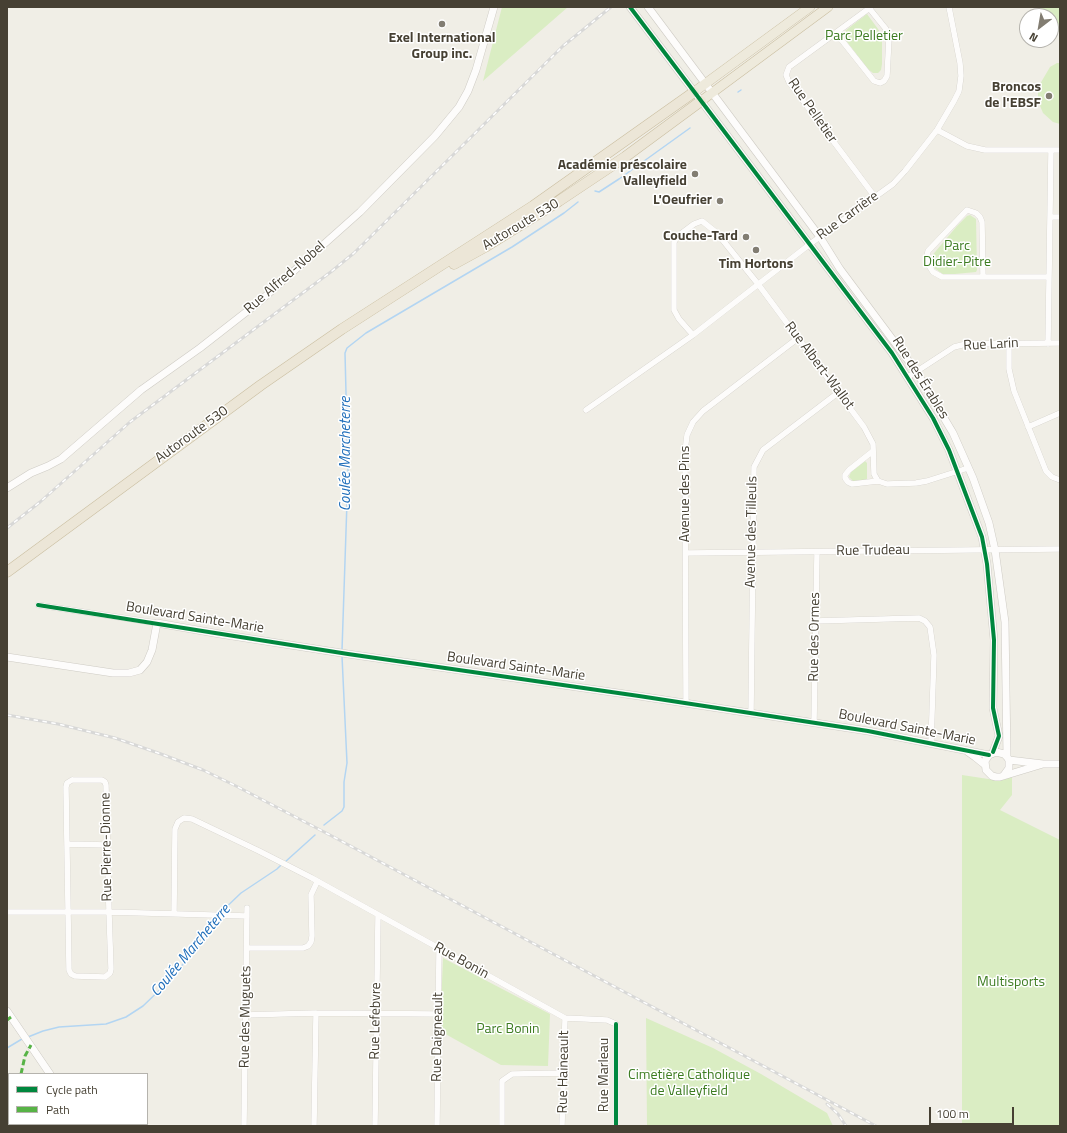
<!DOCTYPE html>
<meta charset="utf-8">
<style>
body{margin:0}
#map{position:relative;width:1067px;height:1133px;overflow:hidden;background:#f0eee6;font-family:"Titillium Web",sans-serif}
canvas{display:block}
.frame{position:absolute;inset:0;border:8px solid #464033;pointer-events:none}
.legend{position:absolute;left:8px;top:1073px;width:140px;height:52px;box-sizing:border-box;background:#fff;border:1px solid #b5b3ad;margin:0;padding:5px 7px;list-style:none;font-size:12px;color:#464033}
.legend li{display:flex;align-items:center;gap:8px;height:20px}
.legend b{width:20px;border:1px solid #b5b3ad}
.north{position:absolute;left:1019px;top:8px;width:40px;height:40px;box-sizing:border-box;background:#fff;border:1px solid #b5b3ad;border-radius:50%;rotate:211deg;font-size:11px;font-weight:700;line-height:16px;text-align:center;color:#464033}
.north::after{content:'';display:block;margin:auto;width:14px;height:18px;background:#827d72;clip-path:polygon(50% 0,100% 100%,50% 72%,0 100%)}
.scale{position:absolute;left:929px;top:1107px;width:85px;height:18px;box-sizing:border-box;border:2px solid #464033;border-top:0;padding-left:5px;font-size:12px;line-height:14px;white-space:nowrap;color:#464033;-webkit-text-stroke:3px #fff;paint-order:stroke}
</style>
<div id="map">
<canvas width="1067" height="1133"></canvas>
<div class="frame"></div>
<ul class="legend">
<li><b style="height:5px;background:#00873e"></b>Cycle path</li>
<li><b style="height:5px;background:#57b346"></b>Path</li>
</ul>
<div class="north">N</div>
<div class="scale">100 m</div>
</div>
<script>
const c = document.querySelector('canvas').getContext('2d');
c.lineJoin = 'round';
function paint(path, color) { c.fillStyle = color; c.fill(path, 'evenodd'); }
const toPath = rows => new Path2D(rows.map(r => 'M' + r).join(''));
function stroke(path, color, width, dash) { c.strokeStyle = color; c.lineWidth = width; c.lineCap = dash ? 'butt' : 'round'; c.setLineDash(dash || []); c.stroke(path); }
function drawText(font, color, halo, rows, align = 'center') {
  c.font = font + ' "Titillium Web",sans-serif'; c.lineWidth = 3; c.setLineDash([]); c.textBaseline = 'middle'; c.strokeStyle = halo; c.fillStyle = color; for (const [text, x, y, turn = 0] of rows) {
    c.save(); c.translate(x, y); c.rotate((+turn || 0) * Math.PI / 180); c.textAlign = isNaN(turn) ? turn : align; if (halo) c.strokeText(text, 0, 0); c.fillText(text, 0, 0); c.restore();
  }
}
const green = toPath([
 [502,7,568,7,483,81],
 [1041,7,1060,7,1060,32,1051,32,1051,16,1041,16],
 [867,14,878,29,882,36,882,64,881,70,878,73,873,73,868,69,841,34],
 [1057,63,1060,63,1060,124,1053,122,1043,113,1038,101,1038,92,1040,84,1050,67],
 [970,215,976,219,977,270,976,272,944,275,933,267,929,261,930,258,957,226,967,216],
 [865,461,867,463,867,479,865,480,854,482,849,477,851,472],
 [962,775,995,780,1012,776,1012,795,1000,810,1060,840,1060,1126,962,1126],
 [443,958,550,1014,548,1066,501,1065,440,1031],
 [646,1018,713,1048,761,1074,827,1113,833,1126,647,1126]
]);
const stream = toPath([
 [738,92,741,90],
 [595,191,599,192,619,179,690,128],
 [342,650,348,472,345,353,347,348,366,333,512,247,564,213,578,202],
 [324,825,342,811,344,807,344,782,347,763,342,656],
 [285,862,315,835],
 [219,914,241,893,277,869,282,864],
 [28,1037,43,1031,59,1027,106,1024,126,1017,143,1006,169,981,194,951,217,917],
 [7,1048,22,1039]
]);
const minor = toPath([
 [871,7,789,67,786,75,789,82,875,197],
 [836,33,874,81,880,83,884,81,887,76,889,38,886,29,869,8],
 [937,130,967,146,985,150,1060,150],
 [1050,217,1060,217],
 [983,277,982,222,980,217,976,213,967,210,928,251,926,261,933,272,942,277,1049,277],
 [693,335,679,319,674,310,674,242,678,236,694,224,702,221,717,233,758,284,864,427,873,444,874,474,878,481,887,484,916,483,927,481,968,468],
 [1009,343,1009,369,1014,391,1046,471,1052,477,1060,480],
 [1048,344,1051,150],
 [908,377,954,347,966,344,1060,343],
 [586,410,693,335,810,244,893,184,905,171,937,130,954,101,959,91,961,76,960,63,949,7],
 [1028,427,1060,413],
 [873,451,849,470,845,475,845,478,848,482,852,484,878,481],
 [686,553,1060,549],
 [38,605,157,623],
 [815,621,919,618,925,621,930,627,934,655,931,744],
 [686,703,685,451,687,435,693,422,703,411,798,338],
 [751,713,754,467,763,450,839,392],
 [814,723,817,552],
 [72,780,102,780,105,782,106,785,109,912,111,969,110,973,105,977,75,976,71,974,69,970,66,787,67,783,72,780],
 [67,844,107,845],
 [7,912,109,912,247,916],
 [174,914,175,829,178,822,184,818,192,819,259,851,312,878,565,1018,607,1020,616,1024,616,1126],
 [247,948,303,948,308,946,311,942,312,936,311,895,317,882],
 [245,1015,316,1013,439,1014],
 [244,1126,247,908],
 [314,1126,316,1013],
 [375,1126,378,915],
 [437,1126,439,949],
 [502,1126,502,1081,512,1074,564,1073],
 [562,1126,565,1018]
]);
const tertiary = toPath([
 [630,7,892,353,933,418,949,450,982,537,987,564,994,640,993,708,999,736,993,752],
 [648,7,820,237,840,269,916,371,953,433,973,478,989,523,995,550,1005,622,1007,757],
 [7,488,31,473,48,466,61,459,141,390,200,348,259,302,360,212,435,136,459,107,468,91,476,70,494,7],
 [7,657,113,673,129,673,140,670,147,662,152,650,157,623,220,634,348,654,639,696,868,731,989,755],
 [968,752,975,757,985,765],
 [1009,760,1043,764,1060,764],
 [1004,775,1009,768,1009,760,1007,757,1004,754,996,752,989,755,985,761,986,770,992,776,996,777,1000,777,1043,764],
 [7,1011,50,1074],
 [83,1124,85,1126]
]);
const trunk = toPath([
 [694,92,810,7],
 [701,101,828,7]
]);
const motorway = toPath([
 [454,264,485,247,559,201,625,157,701,101],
 [7,572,261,385,342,329,533,206,694,92]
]);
const rail = toPath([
 [7,528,40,502,130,422,332,271,354,253,563,46,611,7],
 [7,715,58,724,115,738,161,754,203,770,236,786,328,834,876,1126],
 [827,1104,838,1114,846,1126]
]);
const quiet = toPath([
 [7,1020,11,1017],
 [21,1074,25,1056,31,1045],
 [7,1083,9,1083]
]);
const cycleway = toPath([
 [630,7,892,353,933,418,949,450,982,537,987,564,994,640,993,708,999,736,993,752],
 [38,605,348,654,639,696,868,731,989,755],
 [616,1126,616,1024]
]);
const markers = [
 [442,24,4,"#827d72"],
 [1049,96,4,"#827d72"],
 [695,174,4,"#827d72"],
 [720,201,4,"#827d72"],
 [746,237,4,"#827d72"],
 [756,250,4,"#827d72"]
];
const parkNames = [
 ["Parc Pelletier",864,37],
 ["Parc",957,247],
 ["Didier-Pitre",957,263],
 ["Multisports",1011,983],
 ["Parc Bonin",508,1030],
 ["Cimetière Catholique",689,1076],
 ["de Valleyfield",689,1092]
];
const poiNames = [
 ["Exel International",442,39,"center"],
 ["Group inc.",442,55,"center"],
 ["Broncos",1041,88],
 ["de l'EBSF",1041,104],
 ["Académie préscolaire",687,166],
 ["Valleyfield",687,182],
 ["L'Oeufrier",712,201],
 ["Couche-Tard",738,237],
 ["Tim Hortons",756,265,"center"]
];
const streetNames = [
 ["Rue Pelletier",812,111,55],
 ["Rue Carrière",848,216,-36],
 ["Autoroute 530",521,225,-31],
 ["Rue Alfred-Nobel",285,278,-41],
 ["Rue Larin",991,345,-3],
 ["Rue Albert-Wallot",819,366,53],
 ["Rue des Érables",920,378,58],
 ["Autoroute 530",192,435,-36],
 ["Avenue des Pins",686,494,-90],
 ["Avenue des Tilleuls",752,532,-89],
 ["Rue Trudeau",873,551,-1],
 ["Boulevard Sainte-Marie",195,618,9],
 ["Rue des Ormes",815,637,-89],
 ["Boulevard Sainte-Marie",516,667,8],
 ["Boulevard Sainte-Marie",907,728,11],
 ["Rue Pierre-Dionne",107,847,-91],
 ["Rue Bonin",461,961,29],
 ["Rue des Muguets",246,1017,-89],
 ["Rue Lefebvre",376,1021,-89],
 ["Rue Daigneault",438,1037,-89],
 ["Rue Haineault",564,1072,-89],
 ["Rue Marleau",605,1075,-90]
];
const waterNames = [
 ["Coulée Marcheterre",346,454,-90],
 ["Coulée Marcheterre",191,951,-50]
];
paint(green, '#daedc3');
stroke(stream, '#b3d5f2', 1.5);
stroke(minor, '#cecbc4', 6);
stroke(tertiary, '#cecbc4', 8);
stroke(trunk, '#cabea0', 10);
stroke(motorway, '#cabea0', 11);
stroke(minor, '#fdfcfb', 5.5);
stroke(tertiary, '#fdfcfb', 7);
stroke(trunk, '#eeeadc', 9);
stroke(motorway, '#ece6d7', 10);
stroke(rail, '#d8d8d7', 3);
stroke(rail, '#fff', 1.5, [4.5]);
stroke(quiet, '#57b346', 3, [6, 3]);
stroke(cycleway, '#00873e', 4);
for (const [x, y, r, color] of markers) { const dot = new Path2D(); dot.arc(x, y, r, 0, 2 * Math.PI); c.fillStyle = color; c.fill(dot); stroke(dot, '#fff', 1.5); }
drawText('14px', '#3d7c21', '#fff', parkNames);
drawText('bold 14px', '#464033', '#fff', poiNames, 'right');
drawText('14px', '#464033', '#fff', streetNames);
drawText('italic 15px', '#2270bb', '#fff', waterNames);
</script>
